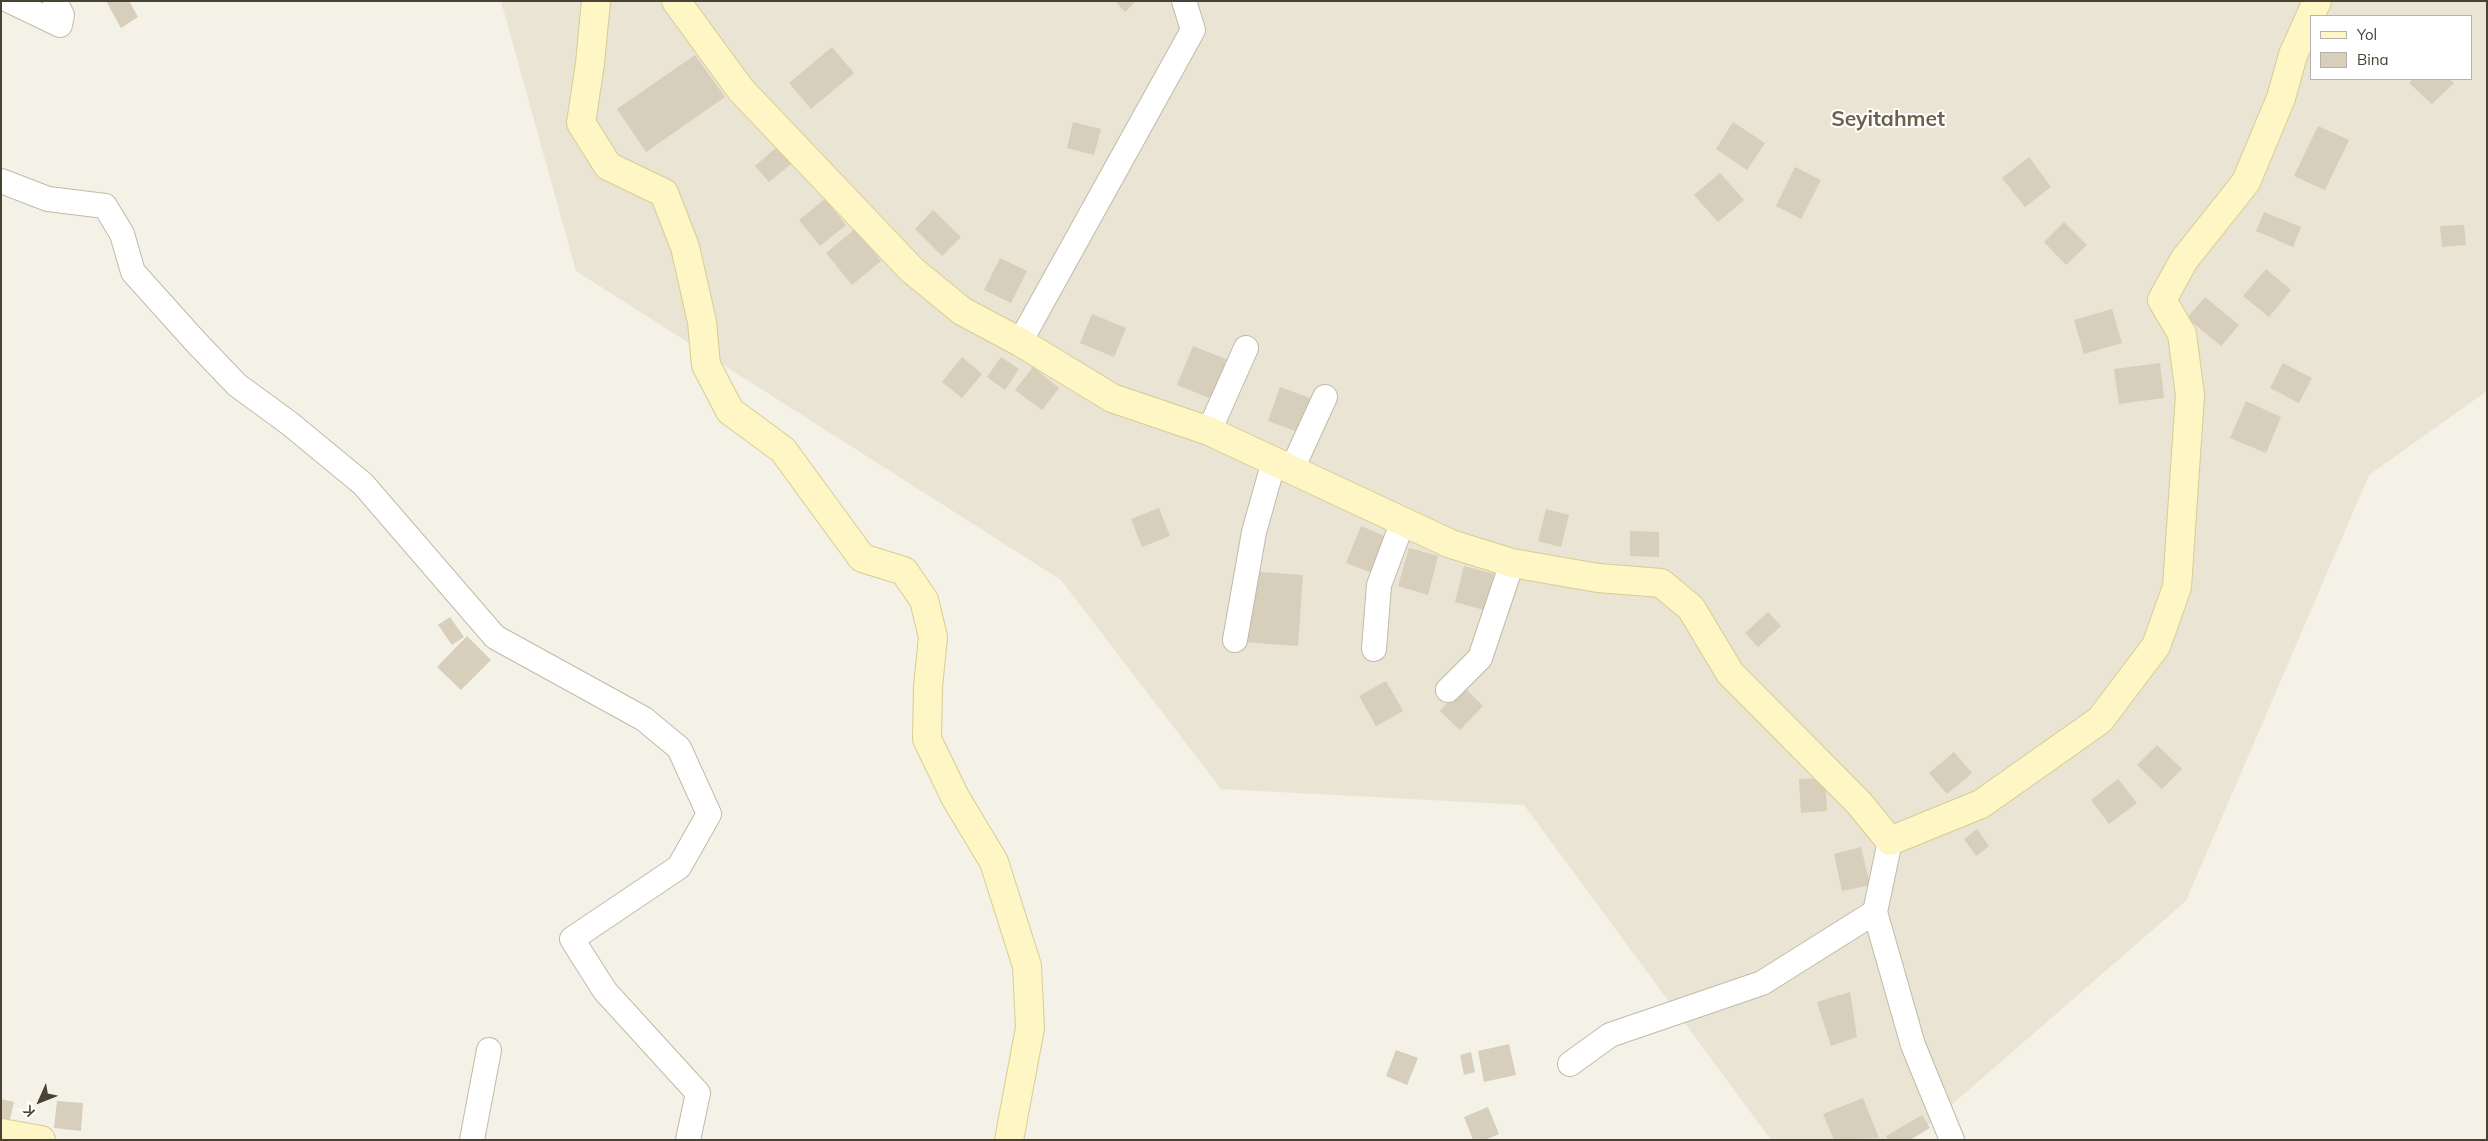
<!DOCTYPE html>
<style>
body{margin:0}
#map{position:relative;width:2488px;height:1141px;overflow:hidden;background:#f4f2e6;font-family:Mulish,sans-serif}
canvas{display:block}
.frame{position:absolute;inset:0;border:2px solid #484235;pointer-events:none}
.legend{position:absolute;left:2310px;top:15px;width:162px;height:65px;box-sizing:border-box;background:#fff;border:1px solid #b6b3ae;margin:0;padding:6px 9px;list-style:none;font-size:15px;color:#484235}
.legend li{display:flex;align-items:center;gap:10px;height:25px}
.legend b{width:25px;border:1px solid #b6b3ae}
.north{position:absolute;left:15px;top:1076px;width:50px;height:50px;-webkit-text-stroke:4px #fff;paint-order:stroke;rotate:226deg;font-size:14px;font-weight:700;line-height:20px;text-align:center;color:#484235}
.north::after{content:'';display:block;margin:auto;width:18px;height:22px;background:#484235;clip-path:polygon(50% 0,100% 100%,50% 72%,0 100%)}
</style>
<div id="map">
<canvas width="2488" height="1141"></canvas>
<div class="frame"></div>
<ul class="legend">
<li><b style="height:6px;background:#fff6c6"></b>Yol</li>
<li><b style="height:14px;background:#d7cebb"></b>Bina</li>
</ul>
<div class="north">K</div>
</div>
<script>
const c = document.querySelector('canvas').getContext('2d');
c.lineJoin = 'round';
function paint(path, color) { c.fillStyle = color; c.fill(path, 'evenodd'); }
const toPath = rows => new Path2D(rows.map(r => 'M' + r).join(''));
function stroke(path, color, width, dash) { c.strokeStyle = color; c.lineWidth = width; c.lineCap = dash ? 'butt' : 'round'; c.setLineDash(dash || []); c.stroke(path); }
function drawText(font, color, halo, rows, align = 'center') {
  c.font = font + ' Mulish,sans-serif'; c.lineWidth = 4; c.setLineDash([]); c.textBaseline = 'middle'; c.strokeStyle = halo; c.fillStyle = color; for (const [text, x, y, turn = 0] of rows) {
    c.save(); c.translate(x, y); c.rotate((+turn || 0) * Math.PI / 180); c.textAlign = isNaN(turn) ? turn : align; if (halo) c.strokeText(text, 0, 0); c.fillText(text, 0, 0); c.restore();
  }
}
const residential = toPath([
 [501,1,2487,1,2487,391,2369,475,2186,901,1911,1140,1771,1140,1524,805,1221,789,1061,580,576,271],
 [2312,16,2472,16,2472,79,2312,79]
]);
const building = toPath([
 [106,1,129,1,138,17,121,28],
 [1115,1,1136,1,1125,12],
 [832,47,854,73,811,109,789,83],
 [695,55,725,97,646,152,617,109],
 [2413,79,2449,79,2454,83,2432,104,2409,83],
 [1073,122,1101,129,1094,155,1067,148],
 [1733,122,1765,143,1747,170,1716,149],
 [2318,126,2349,140,2325,190,2294,176],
 [778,146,792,163,769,182,755,166],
 [2029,157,2051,187,2025,207,2002,178],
 [1795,167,1821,180,1801,219,1776,206],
 [1720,173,1744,200,1718,222,1694,195],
 [825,199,846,225,820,246,799,220],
 [933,210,961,237,942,256,915,229],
 [2264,212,2301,227,2293,247,2256,231],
 [2064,222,2087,245,2066,265,2044,242],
 [2464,225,2466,245,2442,247,2440,226],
 [855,229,881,261,852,285,826,253],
 [1000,258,1027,271,1011,303,984,290],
 [2266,269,2291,290,2269,317,2243,296],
 [2205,297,2239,325,2221,346,2187,318],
 [2112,309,2122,343,2084,354,2074,320],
 [1092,314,1126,328,1114,357,1080,343],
 [1193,346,1228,360,1212,399,1177,385],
 [962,357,982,374,962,398,942,382],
 [1001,357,1019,369,1005,390,987,377],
 [2160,363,2164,398,2119,404,2114,369],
 [2283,363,2312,378,2299,403,2270,388],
 [1033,367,1059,388,1042,410,1015,390],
 [1280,387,1310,398,1298,432,1268,421],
 [2246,401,2281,417,2266,453,2230,438],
 [1159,508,1170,536,1142,547,1131,519],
 [1546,509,1569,515,1561,547,1538,541],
 [1361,526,1389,538,1375,574,1346,563],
 [1630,531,1659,532,1659,557,1630,556],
 [1409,548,1438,556,1428,595,1398,586],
 [1464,566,1494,574,1484,610,1455,602],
 [1249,571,1303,575,1298,646,1244,642],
 [1768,612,1781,626,1758,647,1745,633],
 [450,617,464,637,452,645,438,625],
 [467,636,491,660,461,690,437,667],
 [1386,681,1403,711,1376,726,1359,696],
 [1463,686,1483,706,1460,730,1440,711],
 [2157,745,2182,769,2162,789,2137,765],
 [1954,752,1972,773,1947,794,1929,773],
 [1825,778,1827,811,1801,813,1799,779],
 [2118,779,2137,803,2109,824,2091,800],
 [1977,829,1989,846,1976,856,1964,839],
 [1861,847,1870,885,1842,891,1834,854],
 [1850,992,1857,1037,1831,1046,1817,1002],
 [1509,1044,1516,1075,1484,1082,1478,1051],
 [1396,1050,1418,1058,1407,1085,1386,1076],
 [1471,1052,1475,1072,1464,1075,1460,1055],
 [1863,1098,1879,1138,1834,1140,1823,1114],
 [1,1099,14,1102,9,1123,1,1121],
 [57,1101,83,1103,81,1131,54,1128],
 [1488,1107,1499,1134,1485,1140,1473,1140,1464,1117],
 [1922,1115,1930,1128,1910,1140,1888,1140,1886,1136]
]);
const street = toPath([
 [10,1,60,25,62,15,55,1],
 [1,181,48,199,105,206,122,234,133,272,195,341,237,385,289,423,363,484,495,637,644,719,679,748,709,814,679,867,572,939,605,991,698,1093,688,1140],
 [1020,342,1193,30,1184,1],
 [1209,431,1246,348],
 [1292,469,1325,397],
 [1235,640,1254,532,1274,461],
 [1374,649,1379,585,1403,521],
 [1448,690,1480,658,1512,563],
 [1890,841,1875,912,1913,1045,1952,1140],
 [1570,1064,1610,1035,1762,983,1875,912],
 [472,1140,489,1050]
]);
const secondary = toPath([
 [596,1,590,63,581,123,608,166,664,193,685,247,702,322,706,365,730,411,783,450,862,558,904,571,924,600,933,637,928,687,927,739,955,797,994,862,1027,966,1030,1028,1009,1140],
 [676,1,741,90,912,270,962,311,1020,342,1112,398,1209,431,1451,544,1512,563,1598,578,1661,583,1691,608,1730,673,1859,803,1890,841,1981,804,2100,720,2156,646,2177,587,2190,395,2182,334,2162,300,2184,260,2246,182,2281,98,2293,55,2317,1],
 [1,1133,41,1140]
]);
const quarterNames = [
 ["Seyitahmet",1888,120]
];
paint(residential, '#e9e4d4');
paint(building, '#d7cebb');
stroke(street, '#c1baa8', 26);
stroke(secondary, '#d8cc93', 30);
stroke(street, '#fff', 24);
stroke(secondary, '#fff6c6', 28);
drawText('bold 21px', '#6c624b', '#fff', quarterNames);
</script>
